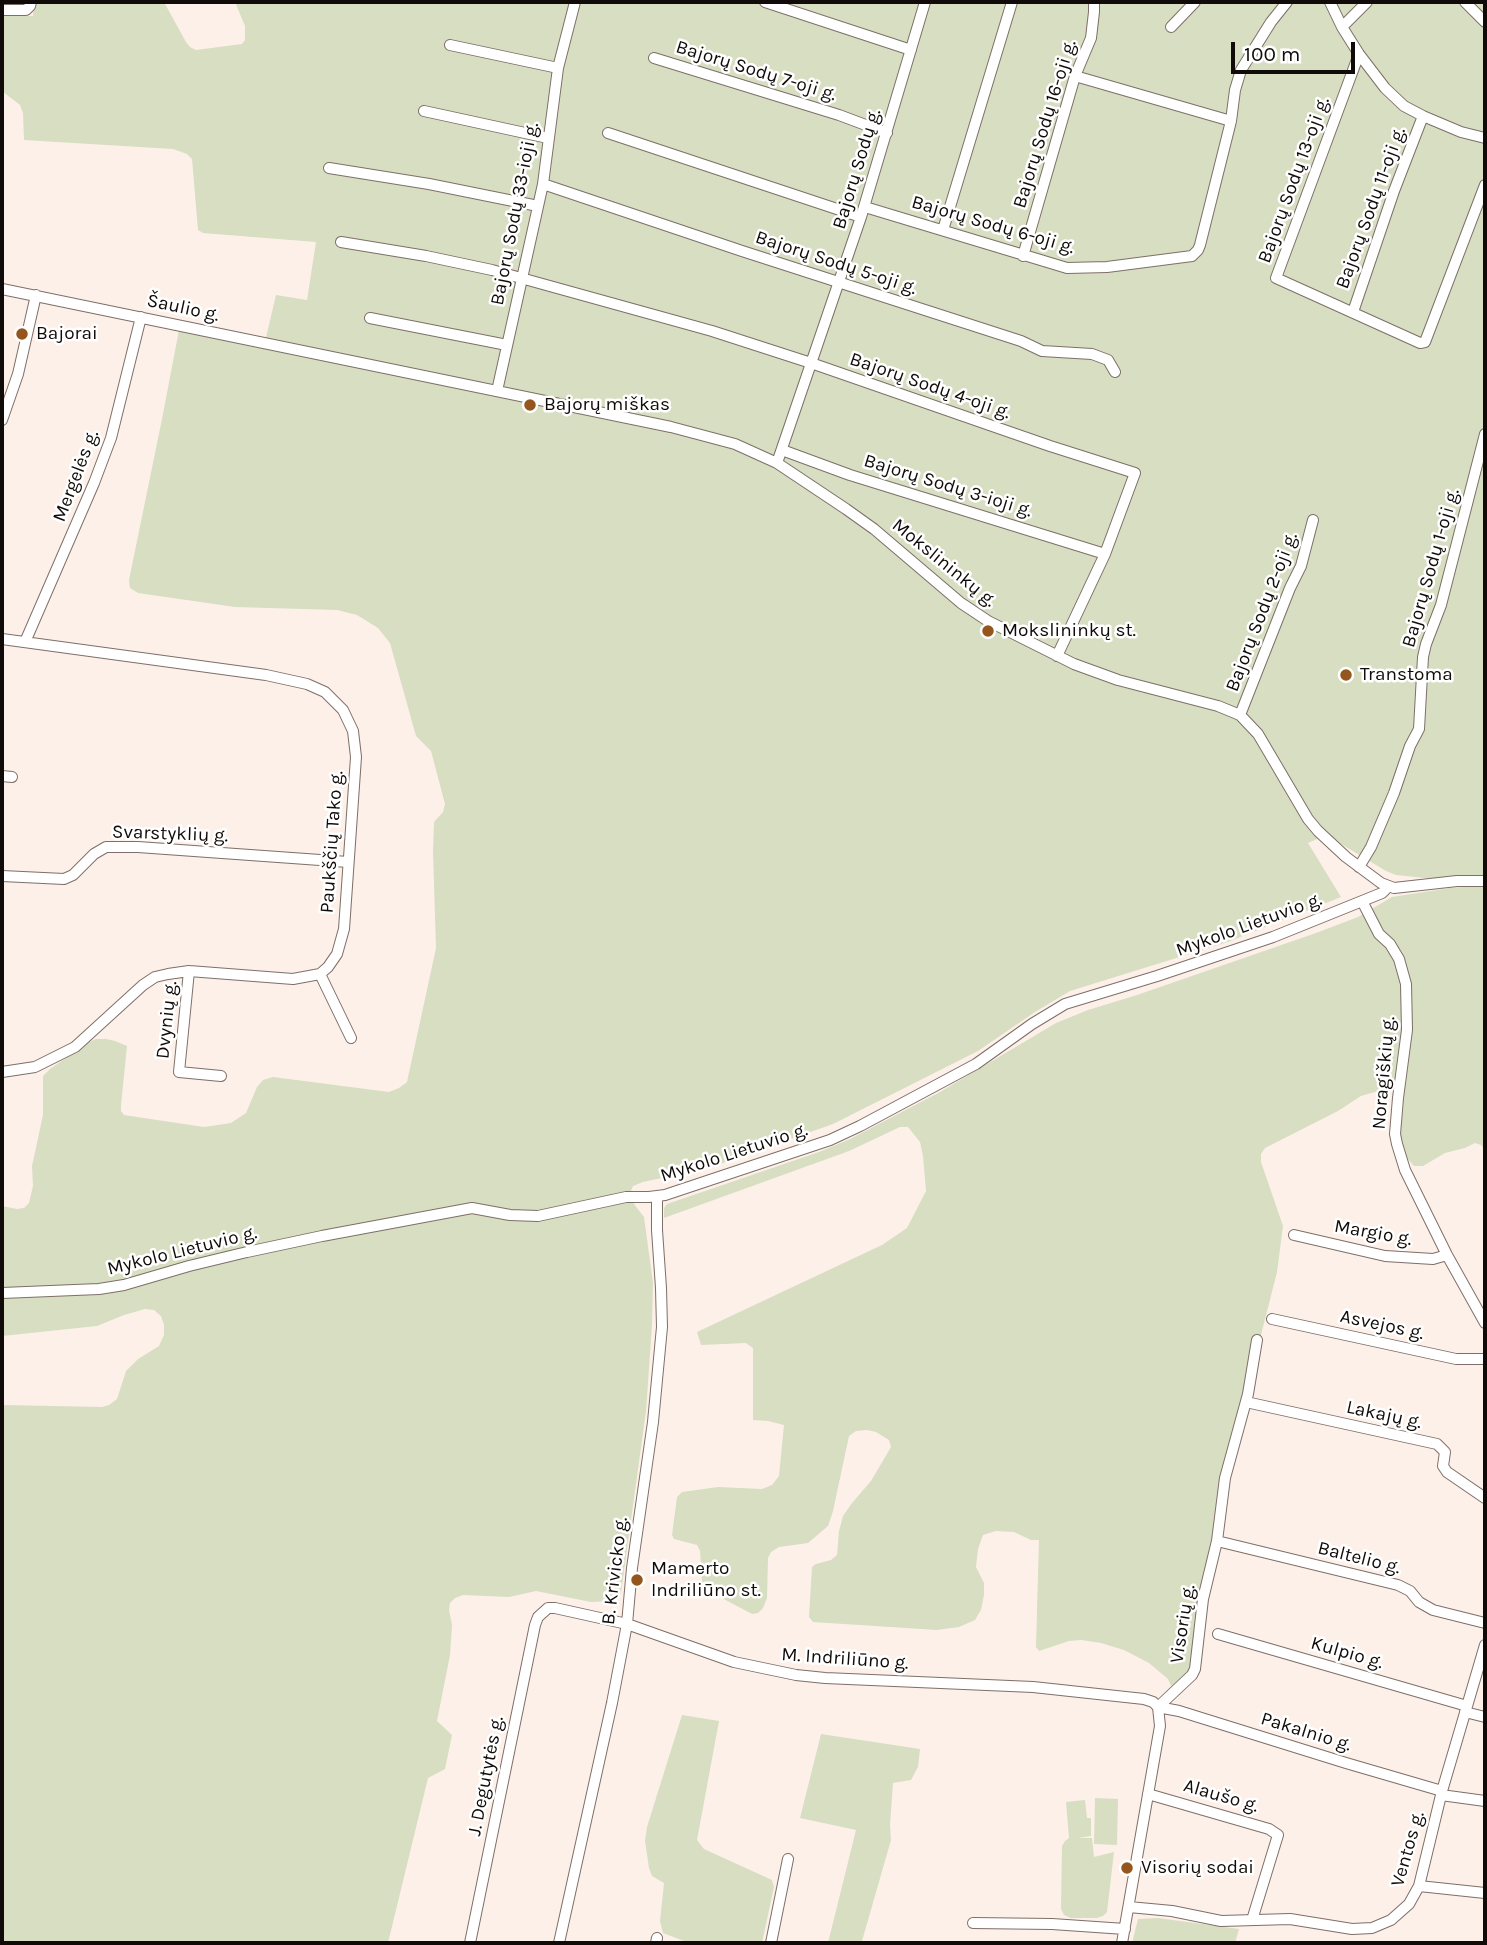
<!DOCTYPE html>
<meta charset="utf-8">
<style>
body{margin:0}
#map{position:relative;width:1487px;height:1945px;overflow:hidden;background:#fdf0e9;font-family:Karla,sans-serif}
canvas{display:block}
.frame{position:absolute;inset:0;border:4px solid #100b08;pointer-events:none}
.scale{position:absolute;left:1231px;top:42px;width:124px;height:32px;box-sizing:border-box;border:4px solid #100b08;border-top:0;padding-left:9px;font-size:21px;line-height:24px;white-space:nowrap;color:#100b08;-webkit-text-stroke:5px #fff;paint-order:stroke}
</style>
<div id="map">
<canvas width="1487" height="1945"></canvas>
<div class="frame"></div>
<div class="scale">100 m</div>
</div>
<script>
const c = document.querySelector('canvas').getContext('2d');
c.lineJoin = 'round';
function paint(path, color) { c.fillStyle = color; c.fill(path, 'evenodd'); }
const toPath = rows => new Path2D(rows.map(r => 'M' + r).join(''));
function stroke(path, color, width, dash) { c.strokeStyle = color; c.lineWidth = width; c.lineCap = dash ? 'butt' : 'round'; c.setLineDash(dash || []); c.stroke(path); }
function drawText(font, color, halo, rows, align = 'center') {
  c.font = font + ' Karla,sans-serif'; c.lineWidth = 5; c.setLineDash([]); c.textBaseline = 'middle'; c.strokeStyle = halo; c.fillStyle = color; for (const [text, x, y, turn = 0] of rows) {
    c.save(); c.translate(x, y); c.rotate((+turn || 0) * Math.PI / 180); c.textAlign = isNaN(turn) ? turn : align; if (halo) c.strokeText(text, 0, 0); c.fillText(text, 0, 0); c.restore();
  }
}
const green = toPath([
 [34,2,164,2,186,42,190,47,196,50,242,44,245,40,245,26,235,2,1485,2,1485,877,1434,879,1396,875,1386,871,1326,835,1308,843,1341,897,1228,942,1070,991,1035,1012,978,1051,833,1124,709,1168,643,1182,633,1186,630,1193,634,1204,644,1217,653,1283,652,1325,646,1411,621,1593,617,1599,609,1601,591,1602,536,1591,509,1597,463,1595,455,1598,450,1603,449,1610,452,1625,450,1655,437,1721,452,1735,445,1769,428,1778,388,1943,2,1943,2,1405,102,1407,109,1405,117,1399,126,1371,138,1359,159,1346,164,1335,164,1325,161,1316,154,1310,145,1309,124,1315,97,1326,2,1336,2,1206,17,1209,24,1208,29,1203,33,1186,32,1166,43,1115,43,1076,50,1069,89,1042,96,1039,106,1039,115,1041,127,1046,121,1105,121,1111,124,1115,204,1127,231,1123,246,1113,257,1087,263,1080,273,1077,389,1092,399,1088,407,1082,436,948,433,852,434,822,443,812,445,804,431,751,416,736,390,643,378,628,357,615,337,610,235,607,138,593,130,588,129,580,162,419,179,330,264,346,276,295,307,300,316,242,203,233,198,230,192,159,187,154,173,149,24,140,23,113,20,105,2,91,2,15,33,16],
 [1476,886,1485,886,1485,1150,1481,1145,1475,1143,1465,1148,1445,1153,1423,1166,1414,1166,1407,1158,1401,1139,1400,1116,1395,1086,1361,1096,1338,1111,1265,1148,1261,1154,1261,1162,1283,1226,1277,1272,1222,1488,1197,1611,1190,1667,1186,1674,1171,1686,1168,1679,1149,1663,1124,1650,1101,1643,1081,1640,1069,1641,1039,1651,1036,1647,1039,1540,1031,1540,1014,1532,996,1531,983,1535,978,1549,976,1567,984,1583,984,1595,981,1610,975,1620,959,1627,937,1630,813,1622,809,1617,812,1567,816,1564,831,1560,837,1555,839,1531,843,1516,852,1503,871,1481,891,1447,889,1440,876,1432,867,1430,856,1431,849,1436,833,1511,828,1526,808,1543,779,1547,771,1552,768,1558,767,1598,763,1608,758,1613,752,1614,705,1589,702,1582,700,1551,697,1545,674,1539,672,1535,677,1497,682,1492,718,1487,762,1489,772,1485,779,1476,784,1425,768,1421,753,1420,753,1348,746,1343,701,1345,697,1332,882,1245,907,1228,926,1191,923,1156,920,1142,908,1127,900,1127,849,1151,664,1218,664,1208,667,1204,819,1152,850,1139,940,1092,1056,1023,1088,1010,1137,995,1316,933,1358,917,1392,897,1450,888],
 [682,1715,719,1721,697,1840,704,1849,772,1880,774,1887,762,1943,689,1943,663,1933,660,1921,664,1883,652,1876,649,1868,645,1841,647,1827],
 [821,1734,920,1749,918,1767,911,1780,893,1783,890,1825,891,1840,862,1941,867,1943,828,1943,856,1830,800,1818],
 [1095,1798,1118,1799,1117,1845,1094,1844],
 [1085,1800,1087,1818,1091,1818,1091,1836,1078,1838,1092,1838,1094,1857,1114,1852,1107,1912,1103,1916,1097,1918,1071,1918,1064,1915,1061,1909,1062,1846,1065,1841,1069,1838,1066,1802],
 [1158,1918,1239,1929,1235,1943,1132,1943,1138,1919]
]);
const minor = toPath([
 [765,2,911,50],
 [1330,2,1342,27,1359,54,1385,88,1404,106,1423,116,1461,132,1485,138],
 [1465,2,1485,22],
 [2,10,26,10,30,6,31,2],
 [1171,27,1195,2],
 [1342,27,1367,2],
 [450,45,558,68],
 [1359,54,1276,278,1420,343,1425,342,1485,185],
 [654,58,839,115,887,133],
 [1075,76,1231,121],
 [424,111,548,138],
 [608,133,861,217],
 [329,168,429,184,538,206],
 [543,184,742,251,1021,341,1042,351,1092,354,1108,360,1115,372],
 [865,207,1067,268,1107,267,1192,256,1198,250,1200,245,1231,121,1235,90,1241,70,1271,22,1287,2],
 [943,230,1012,2],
 [341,242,426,256,492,270,712,331,811,363,1050,446,1135,473,1105,554,1057,656],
 [1023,256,1075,76,1091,38,1094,12,1094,2],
 [2,289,671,427,735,444,777,463,846,509,874,529,961,603,988,621,1074,664,1118,680,1218,706,1240,715,1258,734,1308,819,1318,831,1346,857,1381,883,1394,888,1457,881,1485,881],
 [1353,312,1394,191,1423,116],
 [370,318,507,345],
 [497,391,543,184,558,68,575,2],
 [2,420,18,374,36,295],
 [782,450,850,475,1105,554],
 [777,463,861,217,925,2],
 [2,639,266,675,307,684,325,692,343,710,353,731,356,757,344,929,337,954,328,967,320,974,293,979,189,971,168,974,155,977,143,985,75,1047,35,1067,2,1072],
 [25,642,94,483,111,438,141,317],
 [1240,715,1290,588,1301,566,1313,520],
 [2,776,12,777],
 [1359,867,1371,847,1394,793,1410,746,1419,729,1423,657,1426,644,1441,605,1485,434],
 [2,876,64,879,73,875,94,854,106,847,138,847,348,862],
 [1362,901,1379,934,1390,944,1399,959,1406,984,1407,1030,1398,1098,1395,1134,1397,1144,1405,1170,1447,1255,1485,1323],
 [189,971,179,1072,221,1076],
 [320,974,351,1038],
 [1294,1235,1385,1256,1433,1259,1447,1255],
 [2,1293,99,1289,124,1285,189,1266,247,1252,322,1236,472,1208,510,1215,538,1216,626,1197,649,1197,665,1195,830,1140,860,1126,976,1064,1032,1024,1065,1004,1157,976,1273,937,1382,893,1388,887],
 [1272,1319,1456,1359,1485,1359],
 [1246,1402,1437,1444,1445,1452,1443,1466,1447,1472,1485,1498],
 [1217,1541,1398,1585,1410,1591,1419,1602,1433,1610,1485,1623],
 [1218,1634,1467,1706],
 [1158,1707,1192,1675,1195,1669,1203,1599,1217,1541,1225,1478,1248,1394,1257,1340],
 [1465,1712,1485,1717],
 [1148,1794,1269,1829,1278,1835,1252,1920],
 [1441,1795,1485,1801],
 [1419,1886,1485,1893],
 [1129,1907,1172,1911,1221,1921,1290,1919,1352,1929,1372,1928,1391,1920,1409,1904,1419,1886,1442,1791,1485,1645],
 [973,1923,1052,1924,1125,1929],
 [470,1943,535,1625,538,1617,548,1608,555,1608,627,1624,734,1662,796,1675,825,1678,1033,1687,1144,1699,1153,1702,1158,1707,1179,1711,1346,1763,1442,1791],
 [559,1943,612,1703,627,1624,632,1568,653,1422,662,1327,661,1288,657,1230,657,1197],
 [656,1943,657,1938],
 [771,1943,788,1859],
 [1122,1943,1160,1726,1158,1707]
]);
const markers = [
 [22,334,7,"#95561d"],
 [530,405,7,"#95561d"],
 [988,631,7,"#95561d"],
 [1346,675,7,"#95561d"],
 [637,1580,7,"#95561d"],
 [1127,1868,7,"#95561d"]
];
const streetNames = [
 ["Bajorų Sodų 7-oji g.",756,71,17],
 ["Bajorų Sodų 16-oji g.",1045,124,-73],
 ["Bajorų Sodų g.",857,169,-73],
 ["Bajorų Sodų 13-oji g.",1294,180,-70],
 ["Bajorų Sodų 11-oji g.",1371,208,-70],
 ["Bajorų Sodų 33-ioji g.",515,214,-79],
 ["Bajorų Sodų 6-oji g.",993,225,16],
 ["Bajorų Sodų 5-oji g.",836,263,18],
 ["Šaulio g.",183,308,12],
 ["Bajorų Sodų 4-oji g.",930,386,19],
 ["Mergelės g.",76,476,-69],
 ["Bajorų Sodų 3-ioji g.",948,486,17],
 ["Mokslininkų g.",944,563,39],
 ["Bajorų Sodų 1-oji g.",1431,568,-74],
 ["Bajorų Sodų 2-oji g.",1262,612,-69],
 ["Svarstyklių g.",170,834,2],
 ["Paukščių Tako g.",332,842,-86],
 ["Mykolo Lietuvio g.",1249,925,-20],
 ["Dvynių g.",167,1020,-84],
 ["Noragiškių g.",1384,1073,-85],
 ["Mykolo Lietuvio g.",734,1153,-18],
 ["Margio g.",1373,1233,10],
 ["Mykolo Lietuvio g.",182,1251,-14],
 ["Asvejos g.",1382,1325,12],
 ["Lakajų g.",1384,1415,12],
 ["Baltelio g.",1359,1558,14],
 ["B. Krivicko g.",615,1571,-83],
 ["Visorių g.",1183,1624,-81],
 ["Kulpio g.",1347,1653,16],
 ["M. Indriliūno g.",845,1659,4],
 ["Pakalnio g.",1306,1732,17],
 ["J. Degutytės g.",486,1776,-79],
 ["Alaušo g.",1221,1796,16],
 ["Ventos g.",1408,1849,-74]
];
const poiNames = [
 ["Bajorai",36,334],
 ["Bajorų miškas",544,405],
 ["Mokslininkų st.",1002,631],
 ["Transtoma",1360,675],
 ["Mamerto",651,1569],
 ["Indriliūno st.",651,1591],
 ["Visorių sodai",1141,1868]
];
paint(green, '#d7dec2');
stroke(minor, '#7e6f68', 12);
stroke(minor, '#fff', 10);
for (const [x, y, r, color] of markers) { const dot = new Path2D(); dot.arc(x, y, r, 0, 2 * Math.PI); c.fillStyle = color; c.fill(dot); stroke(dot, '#fff', 2.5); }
drawText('19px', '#100b08', '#fff', streetNames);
drawText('19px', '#100b08', '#fff', poiNames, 'left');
</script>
